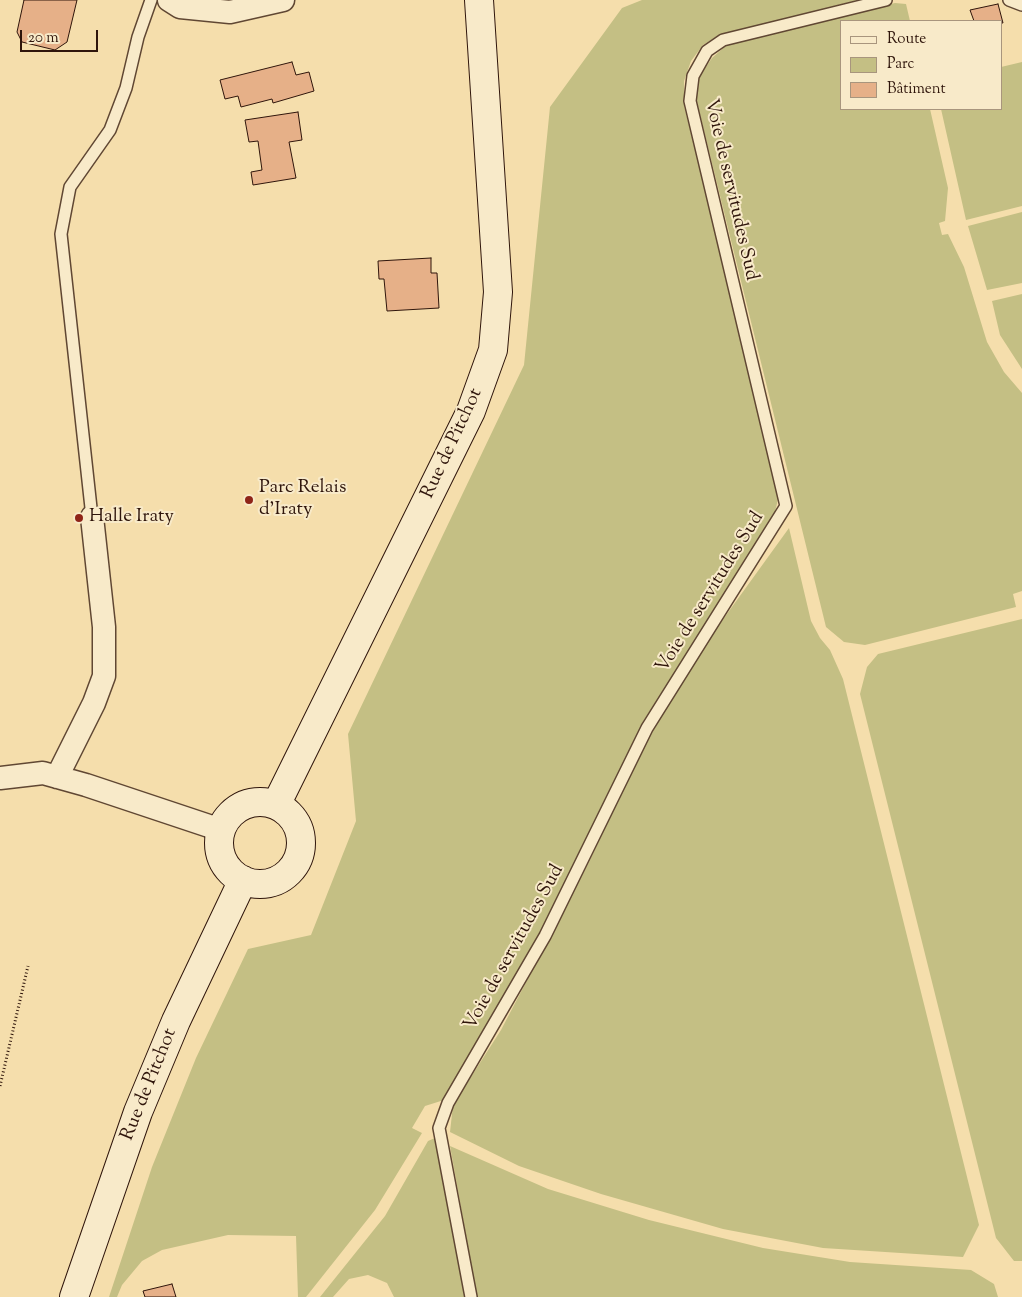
<!DOCTYPE html>
<meta charset="utf-8">
<style>
body{margin:0}
#map{position:relative;width:1022px;height:1297px;overflow:hidden;background:#f5deac;font-family:"Sorts Mill Goudy",serif}
canvas{display:block}
.legend{position:absolute;left:840px;top:20px;width:162px;height:90px;box-sizing:border-box;background:#f8eac9;border:1px solid #a8957d;margin:0;padding:6px 9px;list-style:none;font-size:15px;color:#2f150b}
.legend li{display:flex;align-items:center;gap:10px;height:25px}
.legend b{width:25px;border:1px solid #a8957d}
.scale{position:absolute;left:20px;top:30px;width:78px;height:22px;box-sizing:border-box;border:2px solid #2f150b;border-top:0;padding-left:6px;font-size:15px;line-height:18px;white-space:nowrap;color:#2f150b;-webkit-text-stroke:4px #f8eac9;paint-order:stroke}
</style>
<div id="map">
<canvas width="1022" height="1297"></canvas>
<ul class="legend">
<li><b style="height:6px;background:#f8eac9"></b>Route</li>
<li><b style="height:14px;background:#c4bf84"></b>Parc</li>
<li><b style="height:14px;background:#e6b088"></b>Bâtiment</li>
</ul>
<div class="scale">20 m</div>
</div>
<script>
const c = document.querySelector('canvas').getContext('2d');
c.lineJoin = 'round';
function paint(path, color) { c.fillStyle = color; c.fill(path, 'evenodd'); }
const toPath = rows => new Path2D(rows.map(r => 'M' + r).join(''));
function stroke(path, color, width, dash) { c.strokeStyle = color; c.lineWidth = width; c.lineCap = dash ? 'butt' : 'round'; c.setLineDash(dash || []); c.stroke(path); }
function drawText(font, color, halo, rows, align = 'center') {
  c.font = font + ' "Sorts Mill Goudy",serif'; c.lineWidth = 4; c.setLineDash([]); c.textBaseline = 'middle'; c.strokeStyle = halo; c.fillStyle = color; for (const [text, x, y, turn = 0] of rows) {
    c.save(); c.translate(x, y); c.rotate((+turn || 0) * Math.PI / 180); c.textAlign = isNaN(turn) ? turn : align; if (halo) c.strokeText(text, 0, 0); c.fillText(text, 0, 0); c.restore();
  }
}
const green = toPath([
 [642,0,858,0,719,35,703,45,691,61,684,81,684,106,781,487,773,520,644,720,538,936,444,1100,425,1106,412,1128,422,1133,375,1210,306,1297,298,1297,296,1236,228,1235,162,1250,142,1261,122,1285,117,1297,109,1297,152,1167,196,1058,248,949,311,935,356,821,348,734,524,365,550,107,622,8],
 [895,3,906,4,910,21,841,21,841,109,930,109,948,188,945,221,939,223,942,235,948,234,964,267,987,342,1004,372,1022,393,1022,591,1013,594,1016,607,865,645,844,642,826,627,697,102,697,80,712,58,729,43],
 [1022,62,1022,206,966,220,941,109,1001,109,1001,67],
 [1022,212,1022,283,987,290,968,226],
 [1022,294,1022,369,1000,335,992,301],
 [789,528,811,621,820,638,830,650,843,679,979,1225,963,1257,823,1248,723,1229,601,1194,519,1166,450,1132,453,1105,501,1030,589,862,643,748,698,654],
 [1022,619,1022,1261,1014,1261,996,1238,860,694,867,667,878,654],
 [435,1138,465,1297,394,1297,387,1283,368,1275,349,1279,333,1297,320,1297,385,1216,428,1141],
 [450,1146,548,1189,649,1220,763,1248,850,1262,971,1270,994,1284,998,1297,477,1297]
]);
const building = toPath([
 [24,0,77,0,67,42,55,50,22,42,17,32,24,0],
 [998,4,1003,23,974,21,970,10,998,4],
 [292,62,296,75,309,72,314,91,273,103,272,99,241,107,238,96,225,99,220,80,292,62],
 [298,112,302,140,289,142,296,178,253,185,251,172,262,170,258,141,249,142,245,120,298,112],
 [431,258,431,273,437,273,439,308,387,311,384,279,379,279,378,261,431,258],
 [172,1284,176,1297,145,1297,143,1291,172,1284]
]);
const path = toPath([
 [0,1086,28,966]
]);
const lane = toPath([
 [1009,0,1022,5],
 [92,517,61,234,70,187,110,130,126,88,138,37,151,0],
 [471,1297,439,1128,448,1103,545,936,647,728,786,506,690,101,693,76,707,51,723,40,886,0]
]);
const street = toPath([
 [169,0,180,7,230,12,283,0],
 [57,777,94,703,104,676,104,627,92,517],
 [0,778,43,773,86,785,221,830]
]);
const secondary = toPath([
 '219 843a41 41 0 1 1 82 0a41 41 0 1 1-82 0Z',
 [276,805,471,411,493,350,498,292,479,0],
 [74,1297,138,1112,176,1021,243,880]
]);
const markers = [
 [249,500,5,"#8f2418"],
 [79,518,5,"#8f2418"]
];
const streetNames = [
 ["Voie de servitudes Sud",730,190,77],
 ["Rue de Pitchot",453,444,-65],
 ["Voie de servitudes Sud",711,593,-58],
 ["Voie de servitudes Sud",515,948,-61],
 ["Rue de Pitchot",150,1085,-68]
];
const poiNames = [
 ["Parc Relais",259,489],
 ["d’Iraty",259,511],
 ["Halle Iraty",89,518]
];
paint(green, '#c4bf84');
paint(building, '#e6b088');
stroke(building, '#2f150b', 1);
stroke(lane, '#604733', 14);
stroke(street, '#604733', 25);
stroke(secondary, '#2f150b', 30);
stroke(path, '#2f150b', 3, [1, 2.5]);
stroke(lane, '#f8eac9', 11);
stroke(street, '#f8eac9', 22);
stroke(secondary, '#f8eac9', 28);
for (const [x, y, r, color] of markers) { const dot = new Path2D(); dot.arc(x, y, r, 0, 2 * Math.PI); c.fillStyle = color; c.fill(dot); stroke(dot, '#f8eac9', 2); }
drawText('19px', '#2f150b', '#f8eac9', streetNames);
drawText('19px', '#2f150b', '#f8eac9', poiNames, 'left');
</script>
